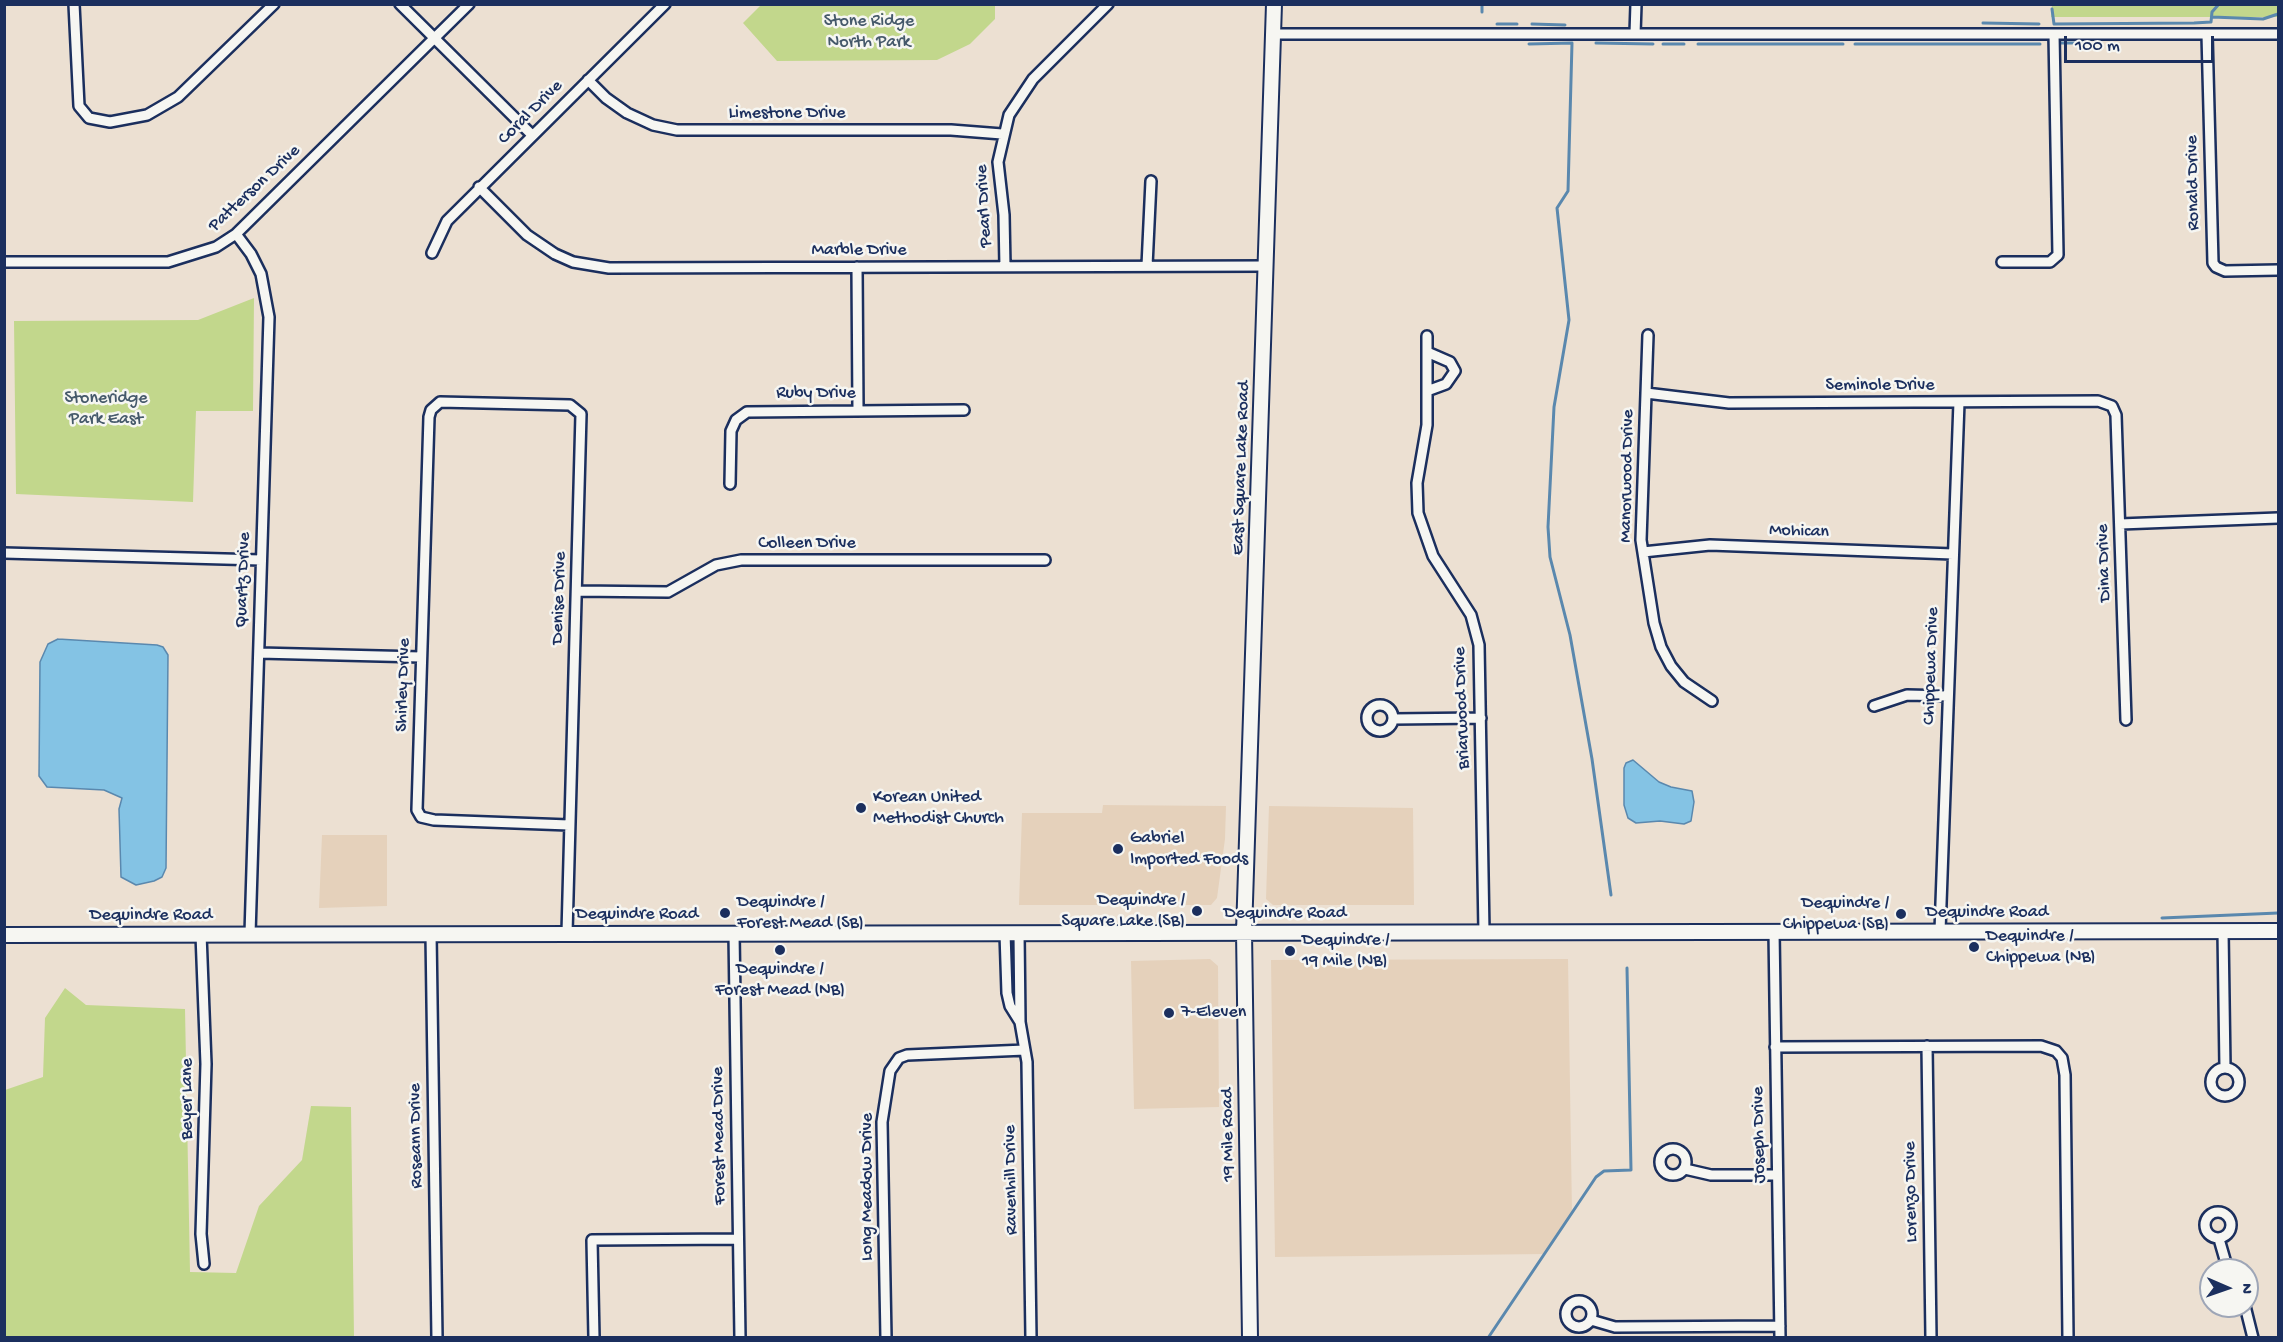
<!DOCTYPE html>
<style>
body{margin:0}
#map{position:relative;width:2283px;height:1342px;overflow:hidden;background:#ece0d2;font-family:"Gochi Hand",sans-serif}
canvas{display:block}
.frame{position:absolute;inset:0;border:6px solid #1b2f5e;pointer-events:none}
.north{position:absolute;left:2199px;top:1258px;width:60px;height:60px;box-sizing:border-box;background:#f6f6f2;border:2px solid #9ea6b7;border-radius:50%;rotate:92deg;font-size:16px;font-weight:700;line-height:24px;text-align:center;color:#1b2f5e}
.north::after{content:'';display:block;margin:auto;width:21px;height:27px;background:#1b2f5e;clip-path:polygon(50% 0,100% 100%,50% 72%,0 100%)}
.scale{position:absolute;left:2064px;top:36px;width:150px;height:27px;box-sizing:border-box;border:3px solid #1b2f5e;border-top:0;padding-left:8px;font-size:18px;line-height:21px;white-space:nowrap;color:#1b2f5e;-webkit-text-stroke:4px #f6f6f2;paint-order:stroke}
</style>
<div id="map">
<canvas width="2283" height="1342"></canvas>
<div class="frame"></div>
<div class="north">N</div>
<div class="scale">100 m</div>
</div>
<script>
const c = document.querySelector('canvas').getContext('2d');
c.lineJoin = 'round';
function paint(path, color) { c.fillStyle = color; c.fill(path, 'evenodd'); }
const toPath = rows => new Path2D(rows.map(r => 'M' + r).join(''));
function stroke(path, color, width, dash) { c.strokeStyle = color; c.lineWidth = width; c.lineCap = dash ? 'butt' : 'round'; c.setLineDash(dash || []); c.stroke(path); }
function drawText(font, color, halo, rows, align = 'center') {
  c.font = font + ' "Gochi Hand",sans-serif'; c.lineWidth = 5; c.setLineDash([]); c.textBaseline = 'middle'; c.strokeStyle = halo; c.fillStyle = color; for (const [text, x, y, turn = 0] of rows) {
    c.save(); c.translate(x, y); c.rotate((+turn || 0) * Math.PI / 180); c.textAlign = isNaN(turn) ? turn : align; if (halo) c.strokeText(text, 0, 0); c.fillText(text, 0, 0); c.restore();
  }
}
const built = toPath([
 [1103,805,1226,806,1225,839,1217,898,1211,905,1019,905,1022,813,1102,813],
 [1269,806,1413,808,1414,905,1273,905,1266,899],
 [322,835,387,835,387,906,319,908],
 [1210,959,1218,966,1219,1107,1134,1109,1131,961],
 [1568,959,1572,1214,1545,1254,1275,1257,1271,960]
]);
const green = toPath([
 [762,4,995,5,995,19,970,44,937,60,777,61,743,23],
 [2052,5,2278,5,2278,17,2051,17],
 [254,298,253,411,196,411,193,502,16,494,14,321,198,320],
 [65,988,86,1005,185,1009,190,1272,236,1273,259,1206,302,1160,311,1106,351,1107,354,1337,5,1337,5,1090,43,1077,45,1018]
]);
const water = toPath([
 [58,639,157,645,163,647,168,655,166,868,162,877,154,881,136,885,121,877,119,809,122,798,104,790,47,787,39,776,40,662,48,644,58,639],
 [1633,760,1659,782,1671,787,1692,791,1694,802,1691,821,1684,824,1660,821,1636,823,1628,818,1624,805,1624,768,1626,763,1633,760]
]);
const stream = toPath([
 [1482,4,1482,12],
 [2052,9,2054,24,2194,23,2211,22,2212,12,2219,4],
 [2212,17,2263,19,2278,14],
 [1983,23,2039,24],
 [1497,24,1517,24],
 [1532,24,1565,25],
 [1596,43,1653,44],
 [2061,43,2087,43],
 [1529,44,1572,43,1568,191,1557,208,1569,320,1554,407,1548,527,1550,557,1570,635,1592,759,1611,895],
 [1663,44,1684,44],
 [1698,44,1843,44],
 [1855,44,2040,44],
 [2162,918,2278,913],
 [1488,1338,1596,1177,1604,1171,1631,1170,1627,968]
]);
const street = toPath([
 [74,4,79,106,89,118,110,122,147,115,178,97,274,4],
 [400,4,532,135],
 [1273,34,2278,34],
 [1635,34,1636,4],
 [2207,34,2213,263,2216,267,2225,271,2278,270],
 [588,80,606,98,627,113,653,125,677,130,951,130,1002,134],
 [479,187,527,235,555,254,573,262,609,268,1267,266],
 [236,234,251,254,261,274,269,317,250,934],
 [432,253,447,221,665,4],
 [4,262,168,262,216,247,236,234,469,4],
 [2002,262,2050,262,2058,255,2054,34],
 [1147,266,1151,181],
 [857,267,858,410],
 [1005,267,1004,215,998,162,1009,115,1033,79,1108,4],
 [1648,335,1641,540,1654,623,1661,647,1671,666,1684,682,1712,701],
 [1427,336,1427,425,1417,483,1418,513,1433,556,1471,615,1479,645,1484,932],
 [1427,391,1446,384,1455,371,1450,362,1427,352],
 [1646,393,1729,403,2098,401,2112,406,2116,415,2126,720],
 [730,484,731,431,736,420,747,412,964,410],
 [2120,524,2278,518],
 [1643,552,1710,545,1953,554],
 [4,553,261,560],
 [577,591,668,592,716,565,741,560,1045,560],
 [259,653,421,657],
 '1367 718a13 13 0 1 1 26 0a13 13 0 1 1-26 0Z',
 [1874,706,1907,695,1948,696],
 [1393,719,1481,718],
 [1774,931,1780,1338],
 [1940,931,1959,402],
 [2223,931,2225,1068],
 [567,933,581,414,570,405,440,402,431,410,429,417,417,810,421,817,434,820,569,825],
 [734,933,740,1338],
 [1005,933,1007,993,1010,1006,1020,1022],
 [1019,933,1020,1022,1027,1062,1031,1338],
 [201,934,206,1064,201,1234,204,1264],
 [431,934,437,1338],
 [1927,1046,1931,1338],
 [1775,1047,2041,1046,2056,1051,2062,1058,2065,1075,2068,1338],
 '2211 1082a14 14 0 1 1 28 0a14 14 0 1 1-28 0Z',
 '1660 1162a13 13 0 1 1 26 0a13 13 0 1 1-26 0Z',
 [1685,1169,1711,1175,1777,1175],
 '2205 1225a13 13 0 1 1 26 0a13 13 0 1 1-26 0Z',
 [2219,1239,2228,1270],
 '1566 1314a13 13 0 1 1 26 0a13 13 0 1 1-26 0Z',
 [2245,1306,2253,1338],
 [1591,1320,1615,1327,1780,1326],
 [594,1338,592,1240,738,1239],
 [886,1338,882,1122,890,1071,899,1058,907,1055,1025,1050]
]);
const secondary = toPath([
 [4,935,2278,931],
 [1250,1338,1244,932,1274,4]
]);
const markers = [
 [861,808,6,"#1b2f5e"],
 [1118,849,6,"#1b2f5e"],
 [1197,911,6,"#1b2f5e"],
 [725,913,6,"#1b2f5e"],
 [1901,914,6,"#1b2f5e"],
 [1974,947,6,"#1b2f5e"],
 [780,950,6,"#1b2f5e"],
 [1290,951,6,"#1b2f5e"],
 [1169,1013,6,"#1b2f5e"]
];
const parkNames = [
 ["Stone Ridge",869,22],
 ["North Park",869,43],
 ["Stoneridge",106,399],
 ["Park East",106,420]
];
const streetNames = [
 ["Coral Drive",531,113,-45],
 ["Limestone Drive",787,114],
 ["Ronald Drive",2194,183,-91],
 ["Patterson Drive",255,189,-43],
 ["Pearl Drive",985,206,-93],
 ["Marble Drive",859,251],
 ["Seminole Drive",1880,386],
 ["Ruby Drive",816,394],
 ["East Square Lake Road",1242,468,-88],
 ["Manorwood Drive",1628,476,-89],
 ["Mohican",1799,532,2],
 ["Colleen Drive",807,544],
 ["Dina Drive",2105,563,-92],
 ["Quartz Drive",244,580,-88],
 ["Denise Drive",560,598,-88],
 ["Chippewa Drive",1932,666,-88],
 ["Shirley Drive",404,685,-88],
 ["Briarwood Drive",1463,708,-92],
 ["Dequindre Road",1987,913],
 ["Dequindre Road",1285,914],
 ["Dequindre Road",637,915],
 ["Dequindre Road",151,916],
 ["Beyer Lane",188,1099,-90],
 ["19 Mile Road",1229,1135,-91],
 ["Joseph Drive",1760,1135,-91],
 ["Roseann Drive",417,1136,-91],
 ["Forest Mead Drive",720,1136,-91],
 ["Ravenhill Drive",1012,1180,-91],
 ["Long Meadow Drive",868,1187,-90],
 ["Lorenzo Drive",1912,1192,-91]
];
const poiNames = [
 ["Korean United",873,798],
 ["Methodist Church",873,819],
 ["Gabriel",1130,839],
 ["Imported Foods",1130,860],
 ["Dequindre /",1185,901,"right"],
 ["Square Lake (SB)",1185,922,"right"],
 ["Dequindre /",737,903],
 ["Forest Mead (SB)",737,924],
 ["Dequindre /",1889,904,"right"],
 ["Chippewa (SB)",1889,925,"right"],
 ["Dequindre /",1986,937],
 ["Chippewa (NB)",1986,958],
 ["Dequindre /",1302,941],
 ["19 Mile (NB)",1302,962],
 ["Dequindre /",780,970,"center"],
 ["Forest Mead (NB)",780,991,"center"],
 ["7-Eleven",1181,1013]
];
paint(built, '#e5d1bb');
paint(green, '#c2d78c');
paint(water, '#84c3e4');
stroke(water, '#5a88ae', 1.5);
stroke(stream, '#5a88ae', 3);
stroke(street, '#1b2f5e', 14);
stroke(secondary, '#1b2f5e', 18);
stroke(street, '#f6f6f2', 9);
stroke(secondary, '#f6f6f2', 14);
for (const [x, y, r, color] of markers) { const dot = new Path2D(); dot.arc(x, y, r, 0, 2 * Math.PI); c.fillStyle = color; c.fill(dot); stroke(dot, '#f6f6f2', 2); }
drawText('18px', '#45596a', '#f6f6f2', parkNames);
drawText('18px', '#1b2f5e', '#f6f6f2', streetNames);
drawText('18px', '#1b2f5e', '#f6f6f2', poiNames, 'left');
</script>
